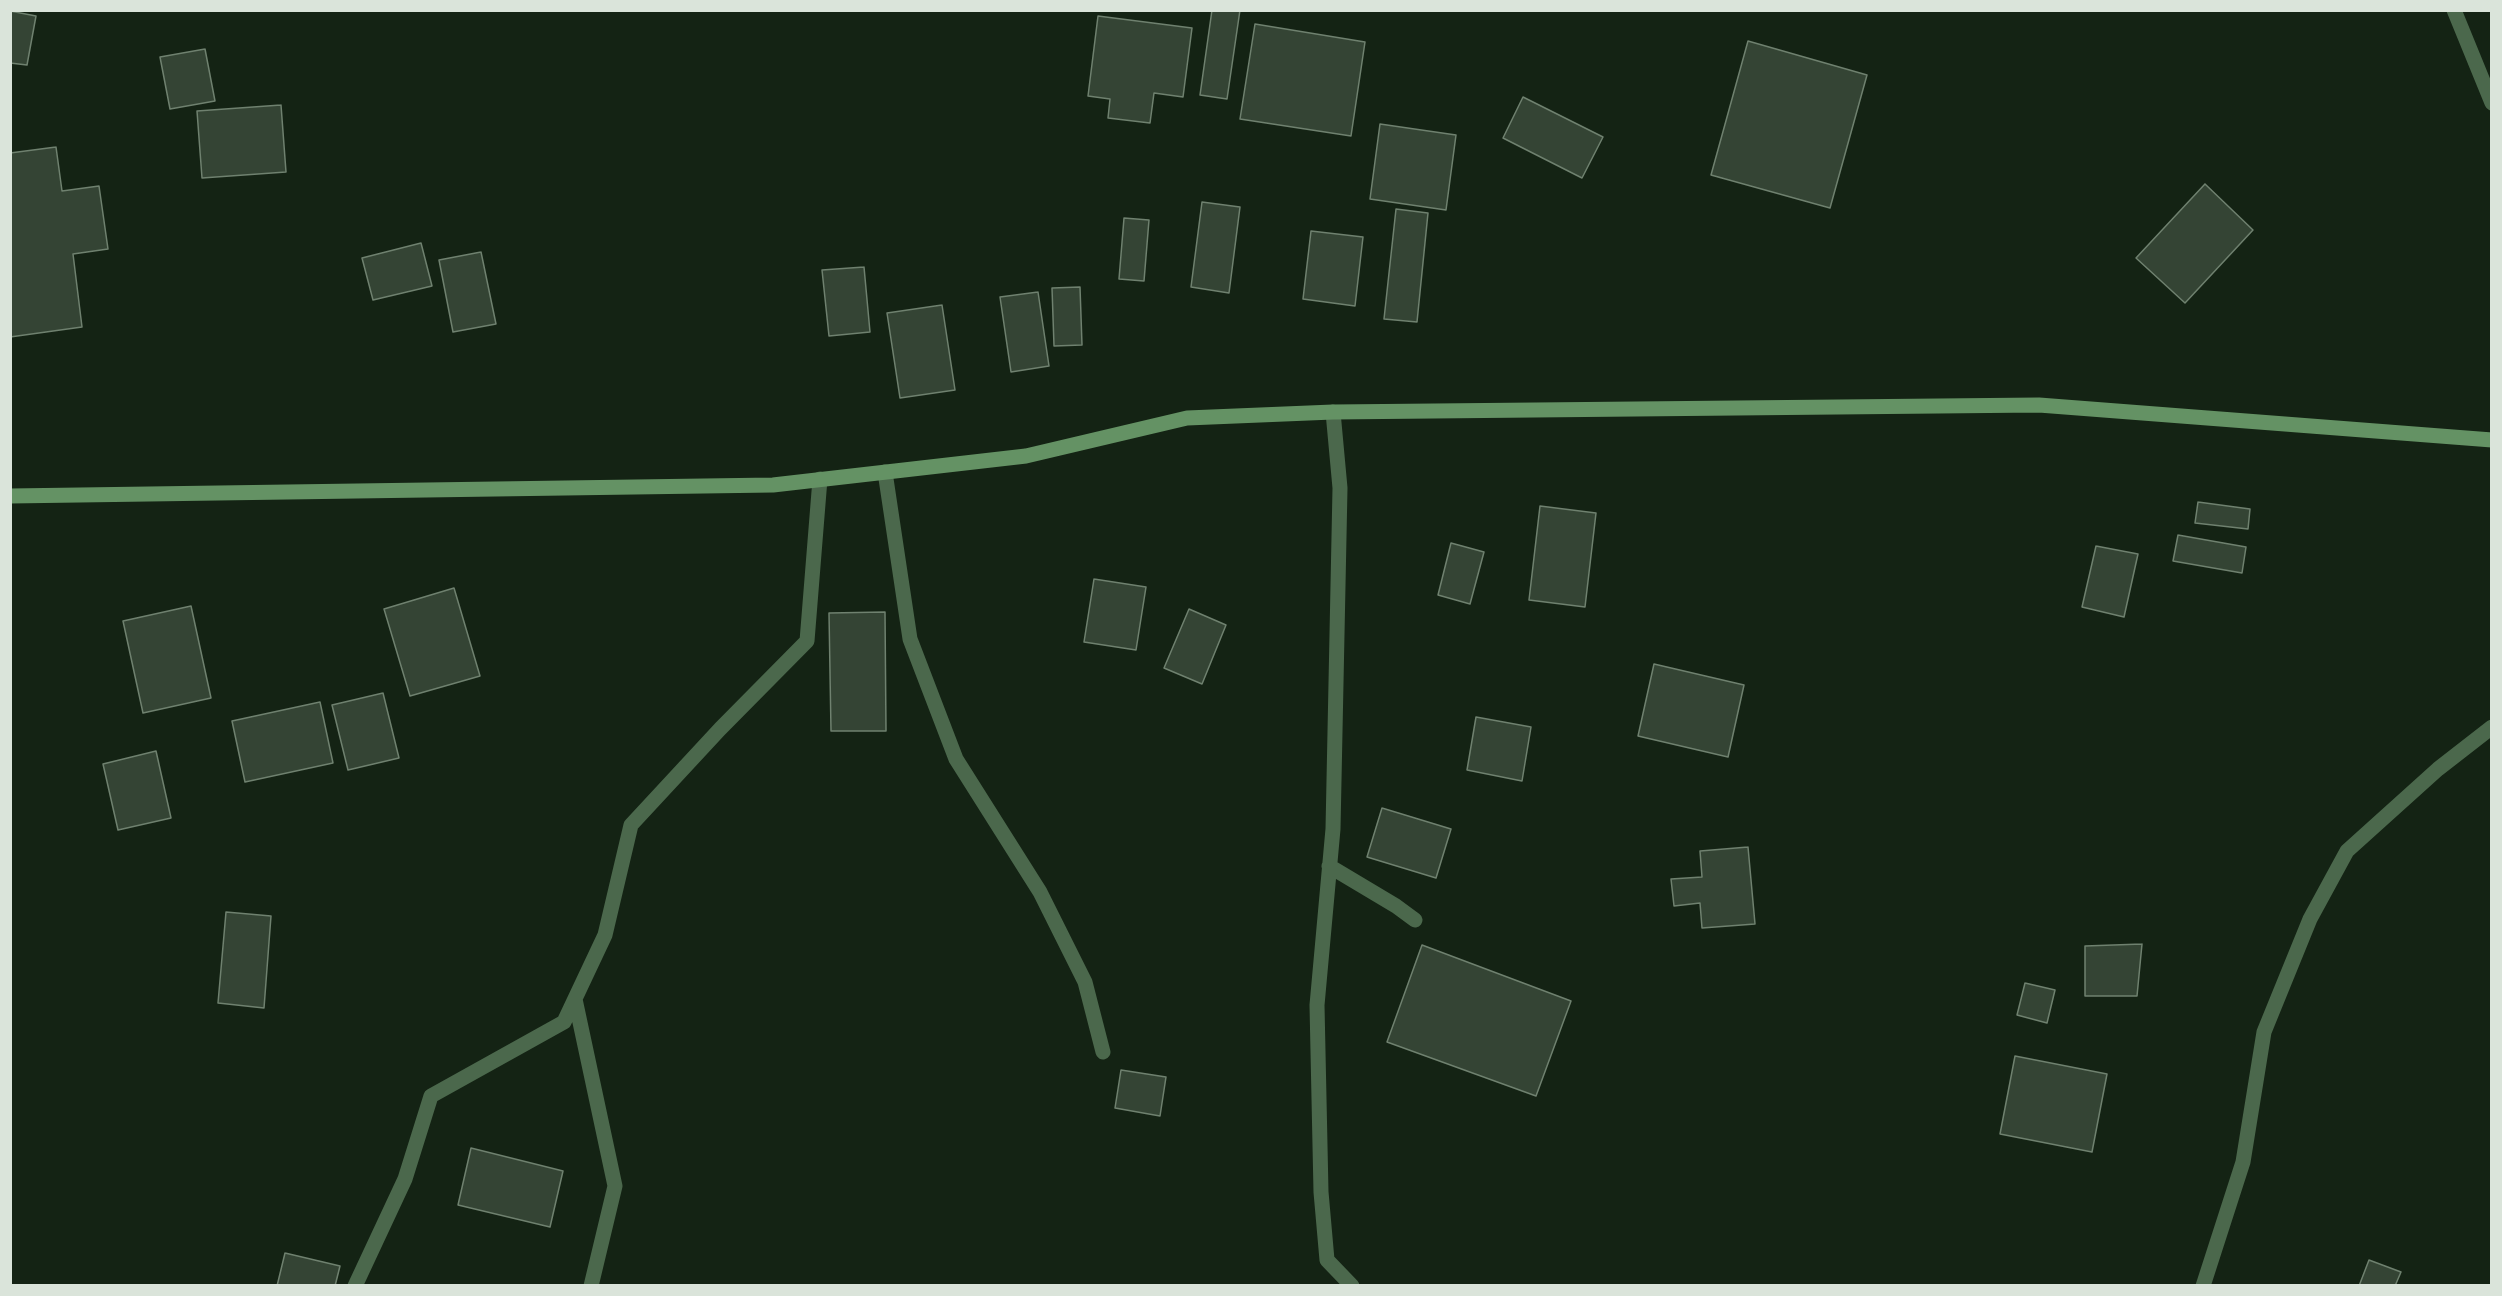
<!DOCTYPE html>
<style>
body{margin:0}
#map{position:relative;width:2502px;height:1296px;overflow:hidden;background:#142314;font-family:Mulish,sans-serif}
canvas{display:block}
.frame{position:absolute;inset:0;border:12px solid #dae4da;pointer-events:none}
</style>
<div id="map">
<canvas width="2502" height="1296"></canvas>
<div class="frame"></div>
</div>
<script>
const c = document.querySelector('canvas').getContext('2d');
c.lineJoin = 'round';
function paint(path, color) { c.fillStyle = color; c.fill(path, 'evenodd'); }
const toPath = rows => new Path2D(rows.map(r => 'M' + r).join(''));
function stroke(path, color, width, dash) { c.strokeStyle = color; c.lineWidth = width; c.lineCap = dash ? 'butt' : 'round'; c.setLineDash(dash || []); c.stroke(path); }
const building = toPath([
 [1212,10,1240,10,1227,99,1200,95,1212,10],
 [10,11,36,16,27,65,10,63,10,11],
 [1098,16,1192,28,1183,97,1154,93,1150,123,1108,118,1110,99,1088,96,1098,16],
 [1255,24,1365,42,1351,136,1240,119,1255,24],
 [1748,41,1867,75,1830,208,1711,175,1748,41],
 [205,49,215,101,170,109,160,57,205,49],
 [1523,97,1603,137,1582,178,1503,138,1523,97],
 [281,105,286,172,202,178,197,111,281,105],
 [1380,124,1456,135,1446,210,1370,199,1380,124],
 [56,147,62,191,99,186,108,249,73,254,82,327,10,337,10,153,56,147],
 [2205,184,2253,230,2185,303,2136,258,2205,184],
 [1202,202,1240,207,1229,293,1191,287,1202,202],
 [1396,209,1428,213,1417,322,1384,319,1396,209],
 [1124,218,1149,220,1144,281,1119,279,1124,218],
 [1311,231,1363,237,1355,306,1303,299,1311,231],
 [421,243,432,286,373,300,362,258,421,243],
 [481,252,496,324,453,332,439,260,481,252],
 [864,267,870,332,829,336,822,270,864,267],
 [1080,287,1082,345,1054,346,1052,288,1080,287],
 [1038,292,1049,366,1011,372,1000,297,1038,292],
 [942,305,955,390,900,398,887,313,942,305],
 [2198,502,2250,509,2248,529,2195,523,2198,502],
 [1540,506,1596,513,1585,607,1529,600,1540,506],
 [2178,535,2246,547,2242,573,2173,561,2178,535],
 [1451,543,1484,552,1470,604,1438,595,1451,543],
 [2096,546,2138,554,2124,617,2082,607,2096,546],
 [1094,579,1146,587,1136,650,1084,642,1094,579],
 [454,588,480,676,410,696,384,609,454,588],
 [191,606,211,698,143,713,123,621,191,606],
 [1189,609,1226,625,1202,684,1164,668,1189,609],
 [885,612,886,731,831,731,829,613,885,612],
 [1654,664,1744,685,1728,757,1638,736,1654,664],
 [383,693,399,758,348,770,332,705,383,693],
 [320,702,333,763,245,782,232,721,320,702],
 [1476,717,1531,727,1522,781,1467,770,1476,717],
 [156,751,171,818,118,830,103,764,156,751],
 [1382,808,1451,829,1436,878,1367,857,1382,808],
 [1748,847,1755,924,1702,928,1700,903,1674,906,1671,879,1702,877,1700,851,1748,847],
 [226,912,271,916,264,1008,218,1003,226,912],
 [2142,944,2137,996,2085,996,2085,946,2142,944],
 [1422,945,1571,1001,1536,1096,1387,1042,1422,945],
 [2025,983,2055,990,2047,1023,2017,1015,2025,983],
 [2015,1056,2107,1074,2092,1152,2000,1134,2015,1056],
 [1121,1070,1166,1077,1160,1116,1115,1108,1121,1070],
 [471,1148,563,1171,550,1227,458,1205,471,1148],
 [285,1253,340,1266,335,1286,277,1286,285,1253],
 [2369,1260,2401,1272,2395,1286,2359,1286,2369,1260]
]);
const street = toPath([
 [2454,10,2492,103],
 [1333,412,1340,488,1333,829,1317,1005,1321,1192,1327,1260,1352,1286],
 [885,472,910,639,956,759,1040,892,1085,982,1103,1052],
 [1329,866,1396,906,1415,920],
 [575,999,615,1186,591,1286],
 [355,1286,405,1179,431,1096,564,1022,605,935,631,825,720,729,807,641,820,479],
 [2203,1286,2243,1162,2264,1032,2310,919,2347,851,2438,769,2492,727]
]);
const secondary = toPath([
 [10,496,773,485,1026,456,1187,418,1333,412,2039,405,2492,440]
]);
paint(building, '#344434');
stroke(building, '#6f816f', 1.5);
stroke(street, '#4b684c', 15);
stroke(secondary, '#649264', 15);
</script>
